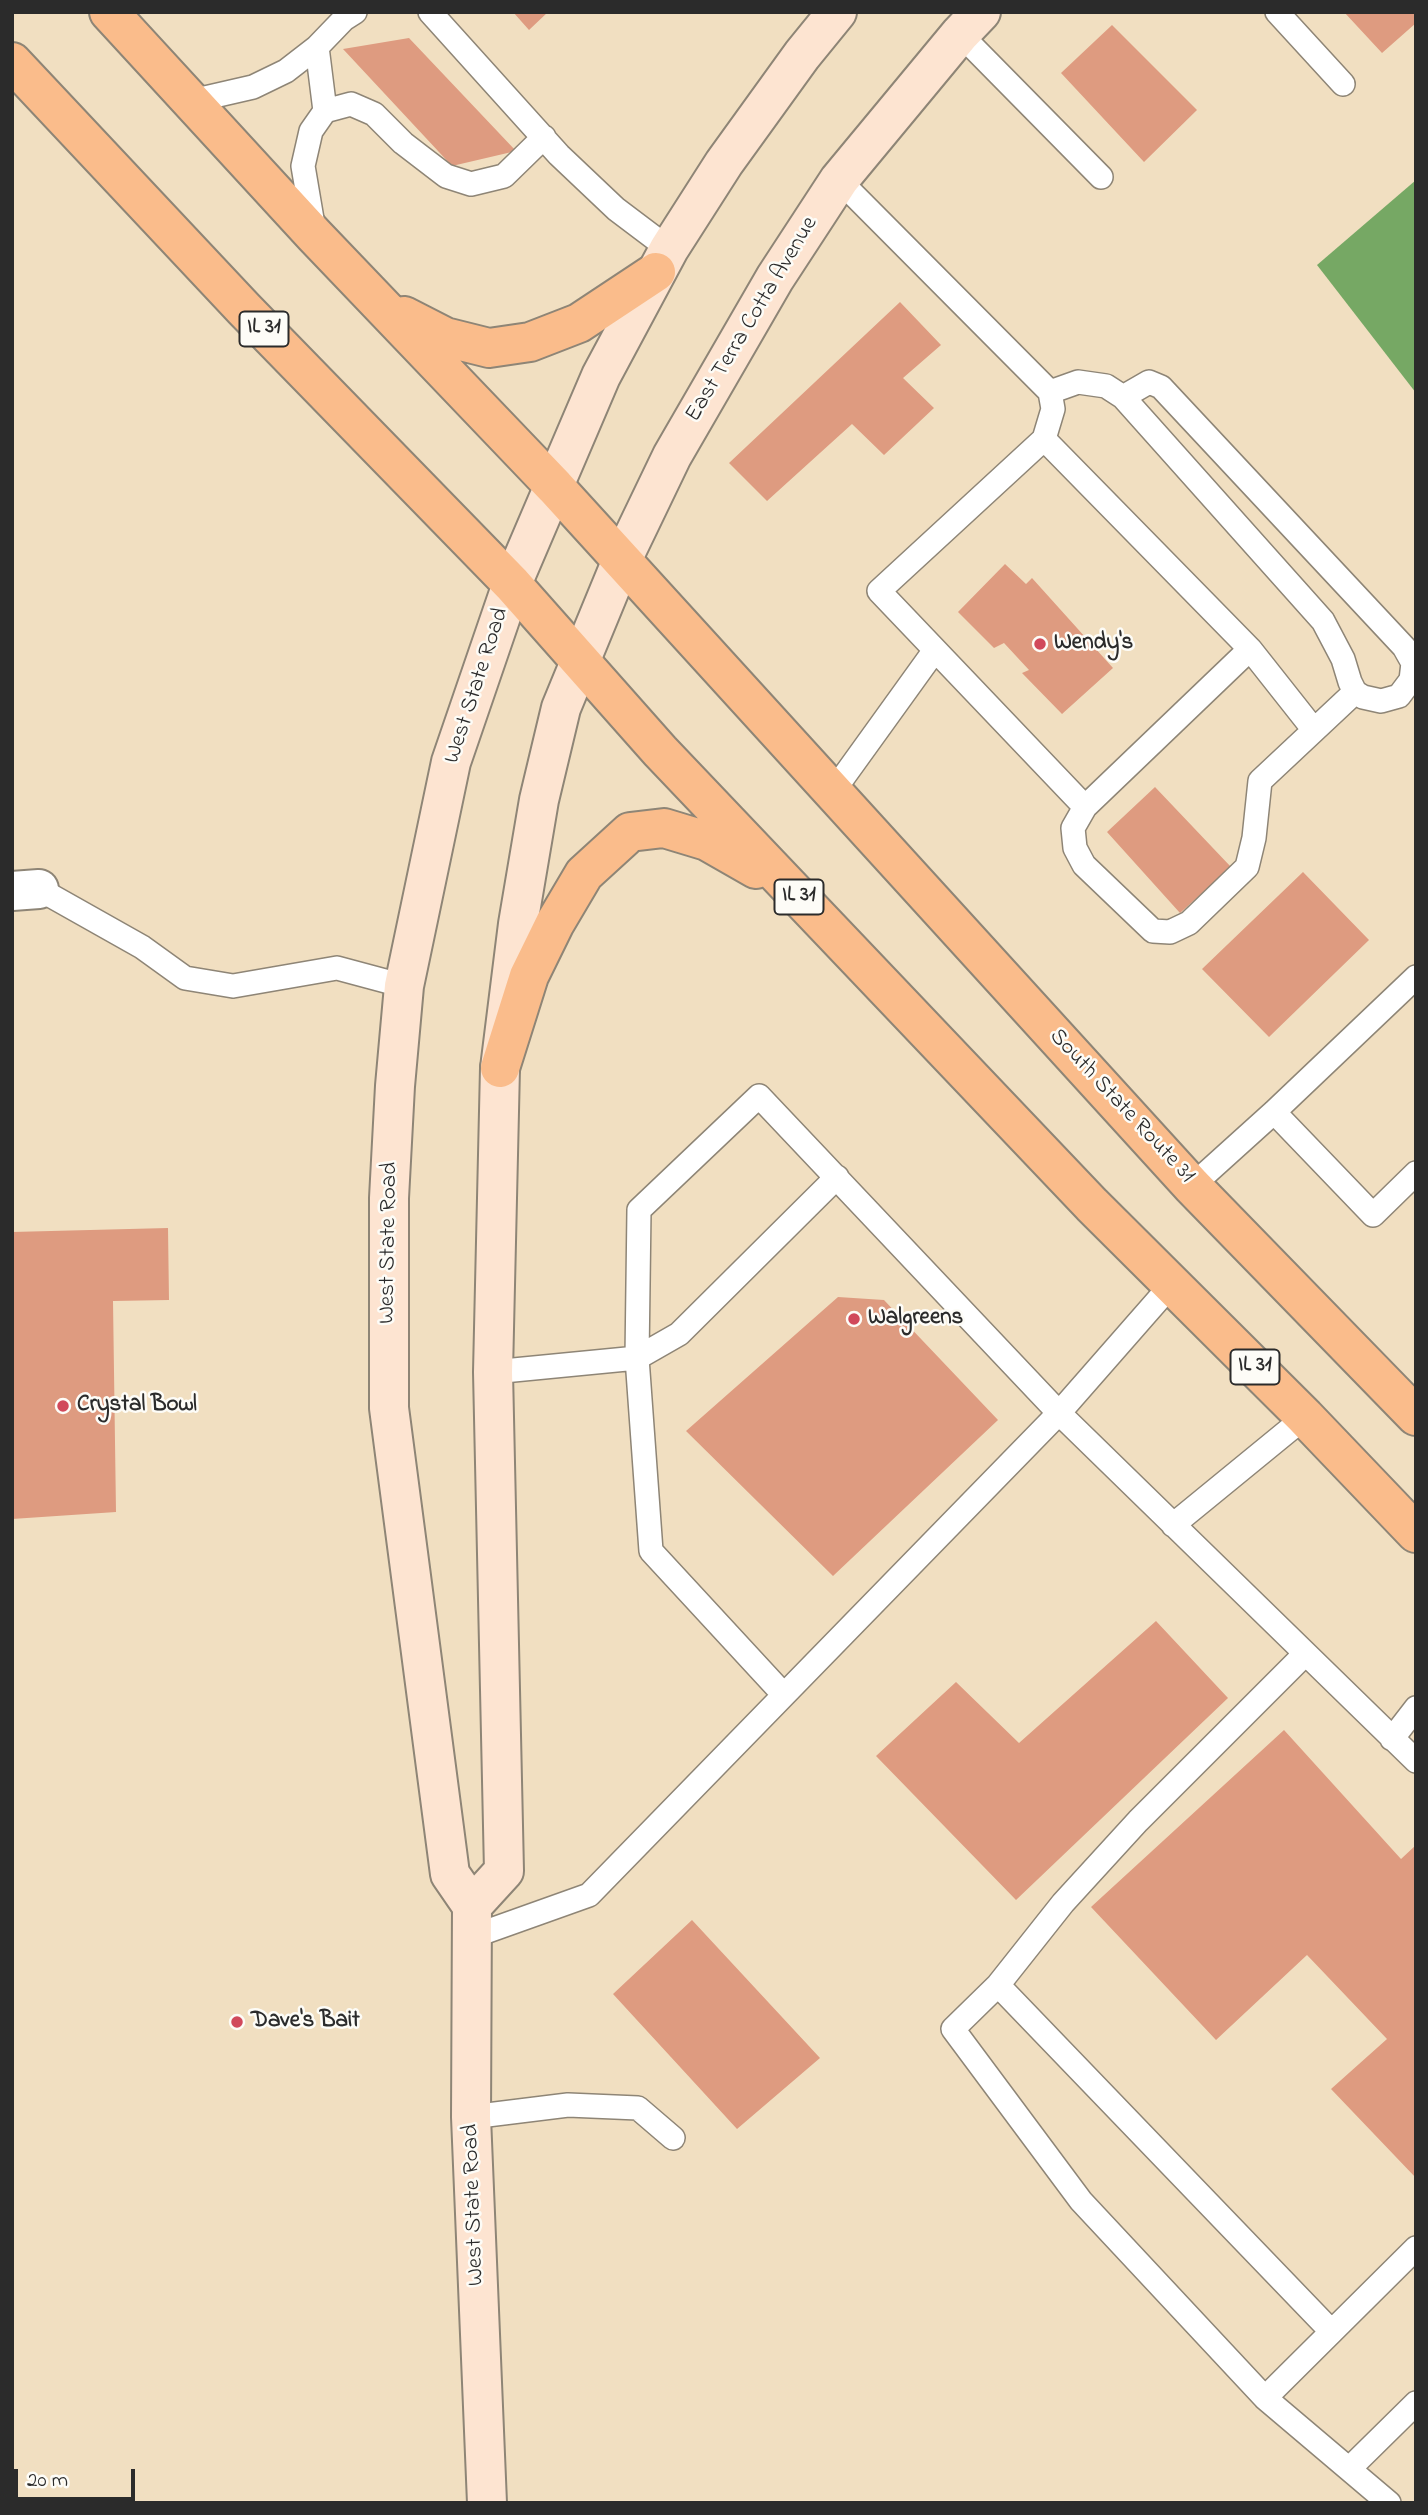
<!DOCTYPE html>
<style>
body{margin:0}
#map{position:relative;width:1428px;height:2515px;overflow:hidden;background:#f1dfc1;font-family:"Indie Flower",sans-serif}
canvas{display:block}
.frame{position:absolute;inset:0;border:14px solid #2b2b2b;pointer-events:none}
.scale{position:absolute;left:14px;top:2469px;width:121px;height:32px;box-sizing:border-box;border:4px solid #2b2b2b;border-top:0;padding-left:9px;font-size:21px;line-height:24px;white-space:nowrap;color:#2b2b2b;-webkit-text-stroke:5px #fdfcf7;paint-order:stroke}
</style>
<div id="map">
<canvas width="1428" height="2515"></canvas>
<div class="frame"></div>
<div class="scale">20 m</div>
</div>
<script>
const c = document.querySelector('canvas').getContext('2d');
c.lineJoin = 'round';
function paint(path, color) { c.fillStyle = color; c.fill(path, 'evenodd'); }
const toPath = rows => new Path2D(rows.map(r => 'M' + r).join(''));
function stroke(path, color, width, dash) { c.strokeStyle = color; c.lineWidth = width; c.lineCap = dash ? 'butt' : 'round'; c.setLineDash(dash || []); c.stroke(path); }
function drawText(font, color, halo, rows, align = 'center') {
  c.font = font + ' "Indie Flower",sans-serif'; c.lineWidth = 5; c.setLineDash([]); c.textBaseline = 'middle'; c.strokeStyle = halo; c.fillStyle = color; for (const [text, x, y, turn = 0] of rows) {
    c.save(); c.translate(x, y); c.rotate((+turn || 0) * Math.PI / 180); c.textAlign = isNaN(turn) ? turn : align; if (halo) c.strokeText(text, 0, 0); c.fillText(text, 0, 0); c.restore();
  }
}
const forest = toPath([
 [1416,180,1416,393,1317,265]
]);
const building = toPath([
 [513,12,548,12,529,30],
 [1344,12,1416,12,1416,23,1382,53],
 [1112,25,1197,110,1144,162,1061,73],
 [409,38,516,151,452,166,343,49],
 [900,302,941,345,903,378,934,408,884,455,852,424,767,501,729,463],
 [1005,564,1026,584,1032,578,1113,668,1062,714,1022,673,1029,670,1004,643,994,648,958,612],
 [1155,787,1231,867,1180,913,1107,832],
 [1303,872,1369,940,1269,1037,1202,969],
 [168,1228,169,1300,113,1301,116,1512,12,1519,12,1232],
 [838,1297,884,1300,998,1420,833,1576,686,1431],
 [1156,1621,1228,1698,1016,1900,876,1756,956,1682,1019,1743],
 [1284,1730,1401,1859,1416,1845,1416,2178,1331,2089,1387,2039,1307,1955,1216,2040,1091,1907],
 [692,1920,820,2058,737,2129,613,1994]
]);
const service = toPath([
 [430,12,559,155,616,209,669,249],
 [1277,12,1343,84],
 [960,34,1101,177],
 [317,47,325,111],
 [192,101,253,87,286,71,317,47,344,19,355,12],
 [839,180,1050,392,1053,409,1044,439,879,591,1085,807,1250,649],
 [314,231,303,166,311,131,325,111,351,104,374,114,403,143,446,176,471,184,504,176,544,137],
 [1050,392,1078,382,1106,386,1123,397,1323,621,1343,659,1350,682,1355,692,1363,697,1381,701,1399,696,1411,680,1413,663,1404,647,1161,387,1149,382,1123,397],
 [1044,439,1250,649,1314,730],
 [832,793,935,650],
 [1085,807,1073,828,1075,848,1084,865,1153,931,1170,932,1189,923,1247,867,1254,838,1260,781,1355,692],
 [39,889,142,947,185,978,233,986,337,968,404,986],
 [1274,1112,1373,1215,1416,1173],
 [1192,1186,1274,1112,1416,977],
 [493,1372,637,1358,679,1334,837,1177],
 [1173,1525,1305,1417],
 [1305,1654,1138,1821,1063,1903,998,1985,953,2029,1081,2201,1265,2398,1389,2503],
 [784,1695,651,1551,637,1358,639,1210,759,1096,1059,1413,1416,1761],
 [1392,1739,1416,1708],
 [474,1936,589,1895,1059,1413,1172,1284],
 [998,1985,1331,2331],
 [471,2117,568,2105,638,2108,673,2138],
 [1265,2398,1416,2248],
 [1349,2469,1416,2403]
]);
const minor = toPath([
 [12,891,39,889]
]);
const secondary = toPath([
 [472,1906,504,1871,493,1372,500,1068,518,924,539,800,561,708,622,560,672,456,775,278,839,180,960,34,981,12],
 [487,2503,471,2117,472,1906,450,1874,389,1408,389,1198,395,1086,404,986,451,762,512,584,601,376,669,249,724,163,802,55,837,12]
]);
const primary = toPath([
 [109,12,314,235,555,487,1192,1186,1416,1416],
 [12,62,244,309,512,584,660,751,1092,1205,1305,1417,1416,1533],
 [404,316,445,337,489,348,530,342,579,323,656,272],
 [500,1068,529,976,555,923,584,874,630,832,664,828,707,841,756,869]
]);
const markers = [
 [1040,644,7,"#d1495b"],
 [854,1319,7,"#d1495b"],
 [63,1406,7,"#d1495b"],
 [237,2022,7,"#d1495b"]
];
const shields = [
 [264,329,49],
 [799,897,49],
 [1255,1367,49]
];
const shieldNames = [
 ["IL 31",264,329],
 ["IL 31",799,897],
 ["IL 31",1255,1367]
];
const streetNames = [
 ["East Terra Cotta Avenue",753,320,-59],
 ["West State Road",478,686,-72],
 ["South State Route 31",1121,1107,47],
 ["West State Road",390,1243,-89],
 ["West State Road",475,2205,-92]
];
const poiNames = [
 ["Wendy's",1054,644],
 ["Walgreens",868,1319],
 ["Crystal Bowl",77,1406],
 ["Dave's Bait",251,2022]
];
paint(forest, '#76a864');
paint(building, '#de9b80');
stroke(service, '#8e8576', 26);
stroke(minor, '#8e8576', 42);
stroke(secondary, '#8e8576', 42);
stroke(primary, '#8e8576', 42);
stroke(service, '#fff', 23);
stroke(minor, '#fff', 38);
stroke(secondary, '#fde4d1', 38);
stroke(primary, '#fabc8b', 38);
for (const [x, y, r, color] of markers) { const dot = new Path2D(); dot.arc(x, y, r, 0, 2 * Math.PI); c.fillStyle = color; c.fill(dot); stroke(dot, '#fdfcf7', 2.5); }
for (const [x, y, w] of shields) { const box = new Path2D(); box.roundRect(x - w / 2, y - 17.5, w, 35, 5); c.fillStyle = '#fdfcf7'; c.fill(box); stroke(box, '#2b2b2b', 2); }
drawText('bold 21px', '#2b2b2b', null, shieldNames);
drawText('23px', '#2b2b2b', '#fdfcf7', streetNames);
drawText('bold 23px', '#2b2b2b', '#fdfcf7', poiNames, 'left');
</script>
